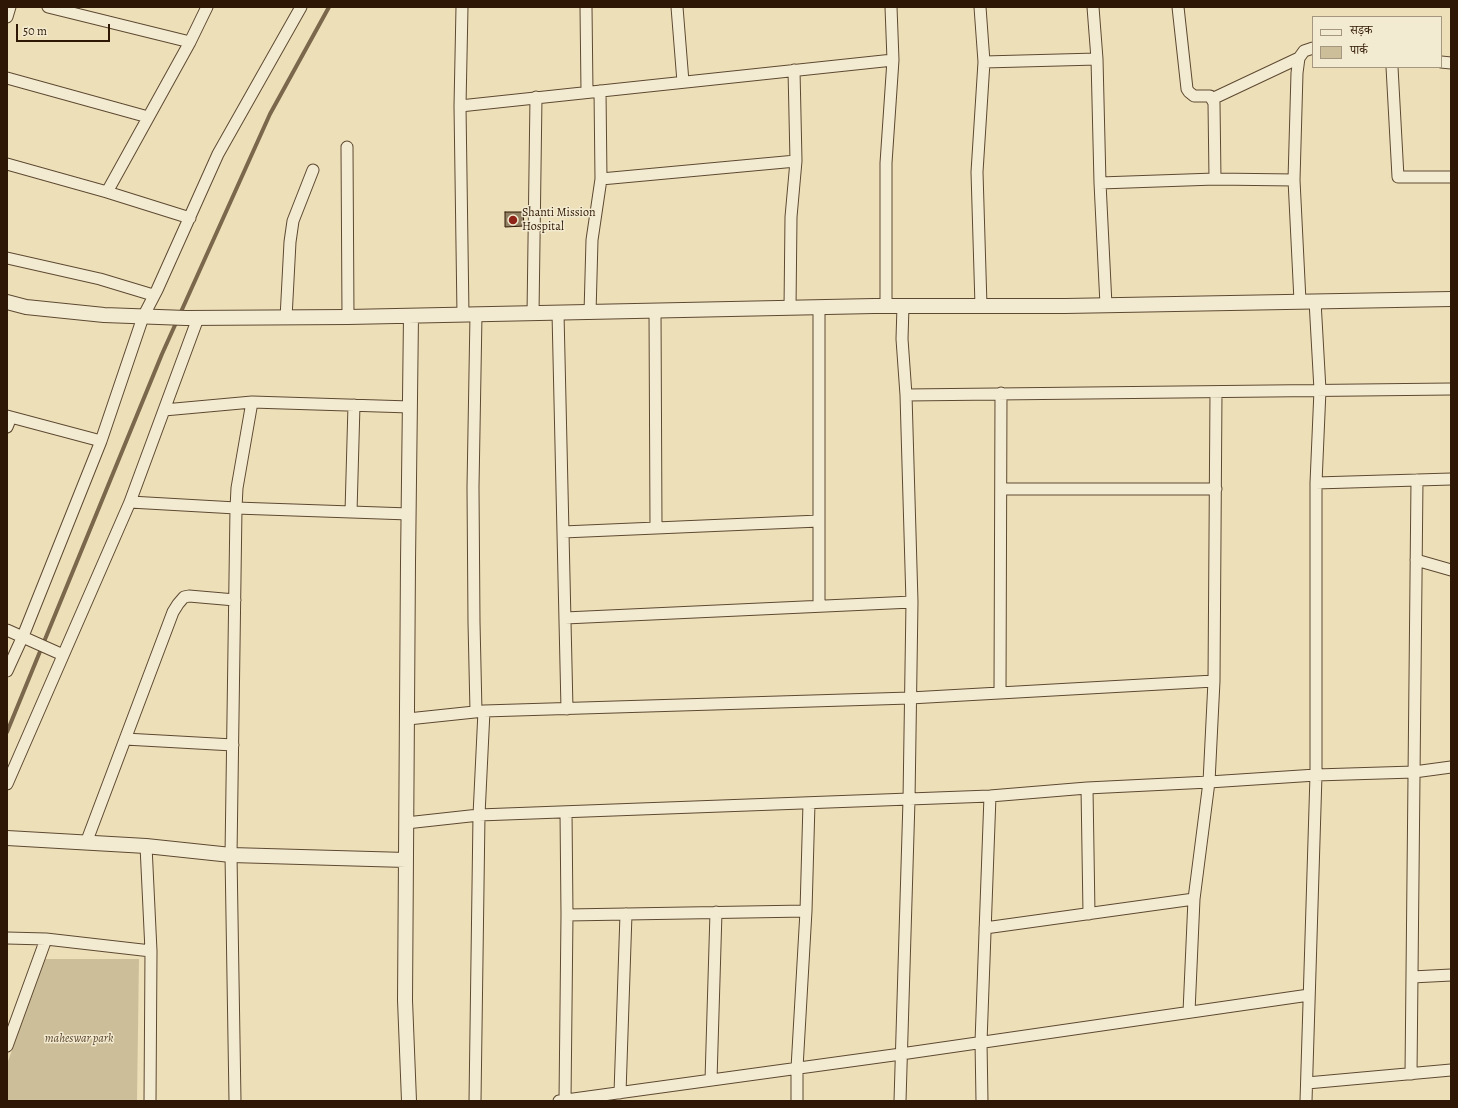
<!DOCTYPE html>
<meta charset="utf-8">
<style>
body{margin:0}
#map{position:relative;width:1458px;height:1108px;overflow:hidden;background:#ede0b8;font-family:Alegreya,"Noto Serif Devanagari",serif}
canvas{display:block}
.frame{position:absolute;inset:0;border:8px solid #2f1705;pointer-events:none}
.legend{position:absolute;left:1312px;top:16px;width:130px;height:52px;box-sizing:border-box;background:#f3ebd1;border:1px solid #a5967f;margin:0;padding:5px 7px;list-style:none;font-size:12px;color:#2f1705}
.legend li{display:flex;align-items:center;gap:8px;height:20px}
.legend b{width:20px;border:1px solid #a5967f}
.scale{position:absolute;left:16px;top:24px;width:94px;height:18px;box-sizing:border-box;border:2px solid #2f1705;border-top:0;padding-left:5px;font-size:12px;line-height:14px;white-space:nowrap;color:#2f1705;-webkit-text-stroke:3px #f3ebd1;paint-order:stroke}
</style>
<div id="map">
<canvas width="1458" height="1108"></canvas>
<div class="frame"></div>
<ul class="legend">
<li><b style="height:5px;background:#f3ebd1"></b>सड़क</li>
<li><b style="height:11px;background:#cdbe9a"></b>पार्क</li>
</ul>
<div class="scale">50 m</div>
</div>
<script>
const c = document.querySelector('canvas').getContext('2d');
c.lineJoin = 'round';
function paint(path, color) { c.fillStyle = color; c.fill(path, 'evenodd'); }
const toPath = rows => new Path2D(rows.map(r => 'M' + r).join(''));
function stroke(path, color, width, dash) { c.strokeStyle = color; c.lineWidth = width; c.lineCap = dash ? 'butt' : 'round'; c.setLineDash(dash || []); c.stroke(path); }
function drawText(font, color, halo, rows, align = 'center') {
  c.font = font + ' Alegreya,serif'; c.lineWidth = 3; c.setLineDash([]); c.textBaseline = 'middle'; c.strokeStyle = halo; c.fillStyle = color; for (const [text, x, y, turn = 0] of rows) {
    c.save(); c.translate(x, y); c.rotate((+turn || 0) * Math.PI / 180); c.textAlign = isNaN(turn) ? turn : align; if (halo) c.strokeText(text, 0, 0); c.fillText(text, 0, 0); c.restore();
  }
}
const green = toPath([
 [45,959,139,959,137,1101,7,1101,7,1064]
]);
const stream = toPath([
 [7,732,162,354,270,114,329,7]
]);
const building = toPath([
 [505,212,523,212,524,226,505,227,505,212]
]);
const minor = toPath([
 [48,7,190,42],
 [462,7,460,106,463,315],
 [586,7,587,92],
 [677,7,683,82],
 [980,7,984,62,977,172,981,306],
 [1093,7,1097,59,1100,183,1106,305],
 [1178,7,1187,89,1189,92,1194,96,1210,96,1214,103,1215,179],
 [7,17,10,7],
 [984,62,1097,59],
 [1441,62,1451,63],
 [1392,67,1398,177,1451,177],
 [7,78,148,117],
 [1212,99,1299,58],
 [460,106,893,60],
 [347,147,348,317],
 [7,164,107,192,190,42,207,7],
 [601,179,796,161],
 [1100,183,1215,179,1294,180],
 [107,192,190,218],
 [7,258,100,279,153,295],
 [1300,301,1294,180,1297,73,1299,58,1304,51,1313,48],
 [886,306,886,163,893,60,891,7],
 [819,307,819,606],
 [790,308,791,217,796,161,794,70],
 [655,311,656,528],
 [558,313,567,709],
 [590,313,592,240,601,179,600,91],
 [533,314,536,97],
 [286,318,290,242,293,221,313,170],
 [906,395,1451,389],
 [164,410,252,402],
 [7,416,101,441],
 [7,427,11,417],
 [1316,483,1451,479],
 [1001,489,1216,489],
 [130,502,198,318],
 [351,512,354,405],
 [409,514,236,508,237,488,252,402,410,407],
 [563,532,819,521],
 [1416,560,1451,570],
 [565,618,912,602],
 [7,630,63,655],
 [7,671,23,636,101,441,143,317,157,290,218,154,301,7],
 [1000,693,1001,393],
 [476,712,474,622,473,487,476,315],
 [408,719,484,711,910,698,1214,681,1216,392],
 [125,739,233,745],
 [7,784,130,502,236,508,231,855,235,1101],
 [1087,788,1089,914],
 [406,823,479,815,990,796,1087,788,1209,782,1316,775,1414,772,1451,767],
 [86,843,173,612,178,604,184,597,189,596,235,600],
 [146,846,151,951,150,1101],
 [567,915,806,911],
 [985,928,1194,899],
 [7,938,46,939],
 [1412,977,1451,975],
 [1189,1012,1194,899,1209,782,1214,681],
 [7,1046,46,939,151,951],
 [1411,1074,1417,480],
 [711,1080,716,912],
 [1307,1083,1451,1070],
 [620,1093,626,914],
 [565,1100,567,915,566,812],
 [475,1101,479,815,484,711],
 [559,1101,901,1054,1309,995],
 [797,1101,797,1068,806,911,809,803],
 [900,1101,909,800,912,602,906,395,902,339,903,306],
 [982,1101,981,1042,990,796],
 [1306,1101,1316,775,1316,483,1320,390,1315,301]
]);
const tertiary = toPath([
 [7,302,26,307,104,315,186,318,348,317,874,306,1065,306,1451,299],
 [7,838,146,846,231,855,406,860],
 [409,1101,405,1000,408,562,411,316]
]);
const markers = [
 [513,220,5,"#8f2418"]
];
const poiNames = [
 ["Shanti Mission",522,213],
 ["Hospital",522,227]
];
const parkNames = [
 ["maheswar park",79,1039]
];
paint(green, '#cdbe9a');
stroke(stream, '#7a674c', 4);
paint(building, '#928062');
stroke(building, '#2f1705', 1);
stroke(minor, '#5e4932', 13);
stroke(tertiary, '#5e4932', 16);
stroke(minor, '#f3ebd1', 11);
stroke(tertiary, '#f3ebd1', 14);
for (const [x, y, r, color] of markers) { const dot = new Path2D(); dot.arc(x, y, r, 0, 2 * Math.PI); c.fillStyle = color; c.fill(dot); stroke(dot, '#f3ebd1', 1.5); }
drawText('12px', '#2f1705', '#f3ebd1', poiNames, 'left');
drawText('italic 12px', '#5e4932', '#f3ebd1', parkNames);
</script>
